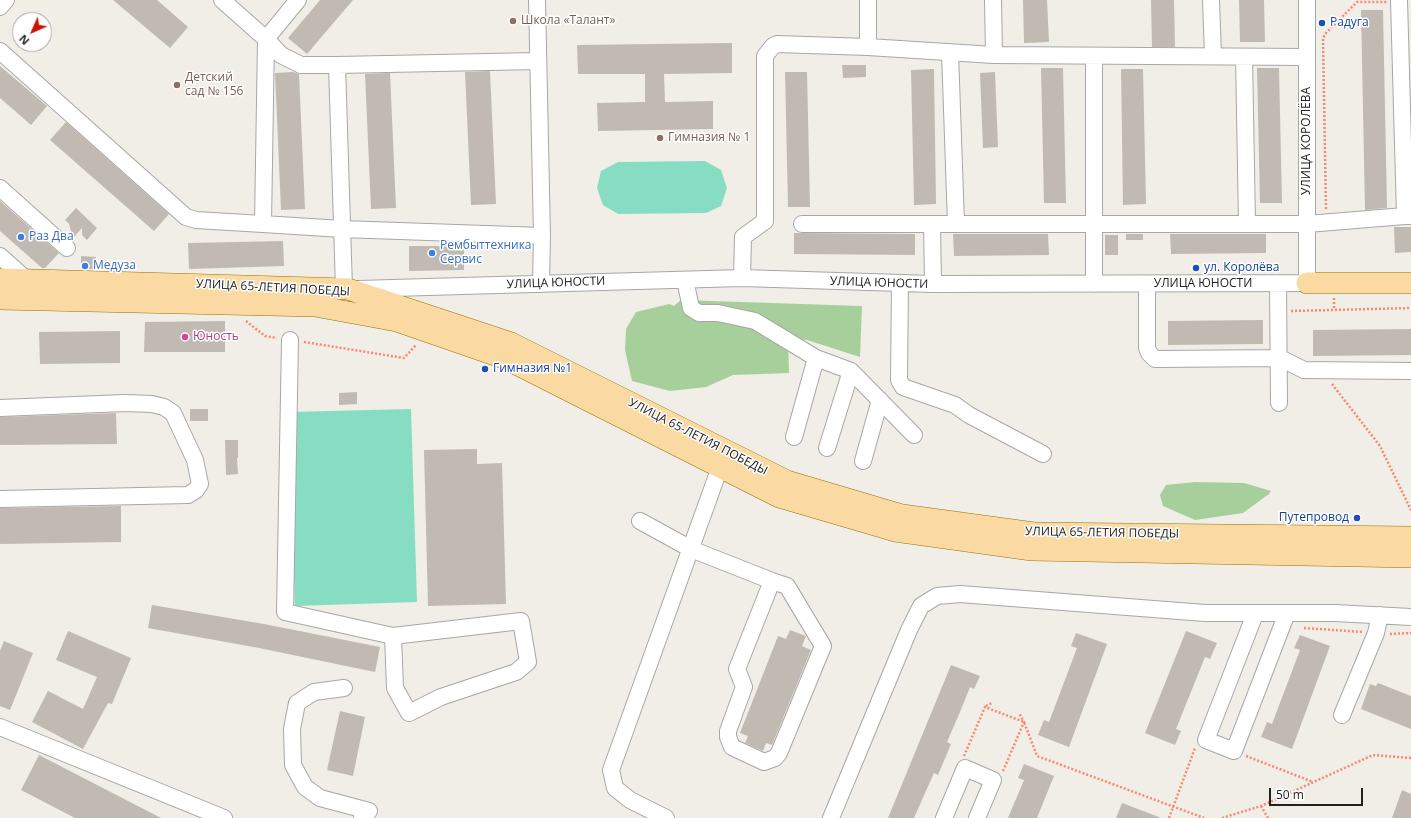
<!DOCTYPE html>
<meta charset="utf-8">
<style>
body{margin:0}
#map{position:relative;width:1411px;height:818px;overflow:hidden;background:#f0eee7;font-family:"Open Sans",sans-serif}
canvas{display:block}
.north{position:absolute;left:12px;top:12px;width:40px;height:40px;box-sizing:border-box;background:#fff;border:1px solid #a6a6a6;border-radius:50%;rotate:225deg;font-size:11px;font-weight:700;line-height:16px;text-align:center;color:#202020}
.north::after{content:'';display:block;margin:auto;width:14px;height:18px;background:#cb1305;clip-path:polygon(50% 0,100% 100%,50% 72%,0 100%)}
.scale{position:absolute;left:1269px;top:788px;width:94px;height:18px;box-sizing:border-box;border:2px solid #202020;border-top:0;padding-left:5px;font-size:12px;line-height:14px;white-space:nowrap;color:#202020;-webkit-text-stroke:3px #fff;paint-order:stroke}
</style>
<div id="map">
<canvas width="1411" height="818"></canvas>
<div class="north">N</div>
<div class="scale">50 m</div>
</div>
<script>
const c = document.querySelector('canvas').getContext('2d');
c.lineJoin = 'round';
function paint(path, color) { c.fillStyle = color; c.fill(path, 'evenodd'); }
const toPath = rows => new Path2D(rows.map(r => 'M' + r).join(''));
function stroke(path, color, width, dash) { c.strokeStyle = color; c.lineWidth = width; c.lineCap = dash ? 'butt' : 'round'; c.setLineDash(dash || []); c.stroke(path); }
function drawText(font, color, halo, rows, align = 'center') {
  c.font = font + ' "Open Sans",sans-serif'; c.lineWidth = 3; c.setLineDash([]); c.textBaseline = 'middle'; c.strokeStyle = halo; c.fillStyle = color; for (const [text, x, y, turn = 0] of rows) {
    c.save(); c.translate(x, y); c.rotate((+turn || 0) * Math.PI / 180); c.textAlign = isNaN(turn) ? turn : align; if (halo) c.strokeText(text, 0, 0); c.fillText(text, 0, 0); c.restore();
  }
}
const forest = toPath([
 [681,300,862,306,860,357,807,340,788,338,789,373,733,375,706,387,670,391,632,381,625,350,626,329,636,312,669,304,674,306],
 [1195,482,1244,483,1271,491,1269,494,1243,513,1195,520,1163,506,1160,495,1166,485]
]);
const pitch = toPath([
 [705,161,721,170,727,188,721,206,706,213,618,214,603,205,597,188,601,171,618,162],
 [411,409,417,602,295,606,289,412]
]);
const building = toPath([
 [113,0,157,0,188,27,170,48],
 [320,0,353,0,307,54,288,38],
 [1023,0,1047,0,1049,42,1024,43],
 [1151,0,1174,0,1175,47,1152,47],
 [1239,0,1264,0,1265,42,1240,42],
 [1361,10,1383,10,1387,208,1365,210],
 [732,43,732,73,664,74,665,102,713,101,713,129,598,131,597,103,645,102,645,74,578,74,577,45],
 [842,65,866,65,866,77,843,78],
 [0,66,47,106,31,125,0,98],
 [1041,68,1063,68,1066,203,1044,203],
 [1257,68,1279,68,1282,203,1260,203],
 [934,69,936,204,914,205,911,70],
 [1121,69,1143,69,1146,204,1123,205],
 [490,71,496,204,471,205,465,72],
 [293,72,299,74,305,209,281,210,275,73],
 [785,72,807,72,810,207,788,207],
 [995,72,998,147,983,148,980,73],
 [390,73,396,208,371,209,365,74],
 [66,122,169,214,154,231,50,140],
 [0,201,59,253,45,268,42,268,0,231],
 [76,208,97,228,87,240,82,235,82,228,73,238,69,224,65,220],
 [1394,227,1411,227,1411,252,1395,253],
 [794,233,915,234,915,255,794,254],
 [953,234,1048,234,1049,255,954,256],
 [1126,234,1143,234,1143,240,1126,240],
 [1170,234,1266,234,1266,253,1171,254],
 [1105,235,1118,235,1118,255,1105,255],
 [283,241,284,266,189,269,188,243],
 [409,246,464,246,464,270,409,271],
 [81,256,96,257,96,269,81,269],
 [1263,320,1263,344,1168,345,1168,321],
 [225,321,225,352,144,352,145,322],
 [1411,329,1411,355,1313,356,1313,330],
 [120,331,120,363,40,364,39,332],
 [357,392,357,404,339,405,339,393],
 [190,409,208,409,208,421,190,421],
 [116,413,117,444,0,445,0,417],
 [225,440,238,440,238,458,237,458,238,474,226,475],
 [477,449,477,464,502,463,506,604,428,606,424,450],
 [121,506,121,542,0,544,0,508],
 [152,605,264,624,380,647,375,672,259,648,148,628],
 [790,630,806,636,802,646,811,650,772,745,766,743,763,751,745,743,748,736,740,733,778,636,786,639],
 [68,631,131,658,112,704,108,703,83,749,32,722,48,691,83,709,97,677,56,660],
 [1186,631,1217,643,1210,659,1205,657,1176,729,1181,731,1175,745,1145,733],
 [1076,633,1107,644,1069,747,1038,735,1044,720,1049,722,1077,648,1071,646],
 [1300,635,1330,646,1292,749,1261,737,1267,722,1272,724,1300,650,1294,648],
 [4,641,33,653,10,710,0,706,0,651],
 [951,665,980,676,974,689,970,687,960,712,947,742,951,744,938,775,934,773,914,818,888,818],
 [1378,683,1411,696,1411,729,1361,709,1370,684,1376,686],
 [340,711,365,717,353,776,327,770],
 [39,755,161,818,75,818,21,790],
 [1024,764,1054,776,1037,818,1008,818,1024,780,1018,778],
 [1402,790,1411,794,1411,818,1392,818],
 [1122,803,1159,817,1159,818,1116,818]
]);
const path = toPath([
 [1326,209,1323,39,1325,34,1357,2,1387,2],
 [1334,298,1334,310],
 [1291,311,1411,308],
 [246,321,265,336,277,338],
 [304,342,404,358,416,345],
 [1332,384,1380,446,1411,510],
 [1304,628,1363,632],
 [1390,634,1411,633],
 [986,706,992,703],
 [964,756,985,707,1024,722,1037,756,1204,818],
 [1246,756,1313,782],
 [1003,771,1024,722,1019,713],
 [1261,806,1268,818],
 [1169,818,1195,748],
 [1222,818,1261,806,1373,755,1411,758]
]);
const minor = toPath([
 [222,0,266,39,298,0],
 [537,0,542,236,541,284],
 [993,0,994,55],
 [1211,0,1213,56],
 [1399,0,1405,216,1411,216],
 [0,7,6,0],
 [868,47,868,0],
 [0,51,186,217,196,220,263,224,266,39,281,55,301,65,337,65,344,289],
 [950,52,956,224],
 [1094,56,1094,284],
 [1244,57,1247,223],
 [337,65,538,61],
 [0,188,67,248],
 [263,224,342,229,542,236],
 [802,224,1307,224,1405,216],
 [932,225,933,284],
 [0,256,27,280],
 [742,278,743,237,765,221,765,56,773,46,777,44,868,47,994,55,1307,57],
 [685,280,691,308,699,313,718,313,755,321,816,358,794,437],
 [900,283,899,380,903,387,955,405,969,415,1043,454],
 [1147,284,1147,348,1149,353,1155,359,1280,358,1304,370,1411,371],
 [1278,284,1279,403],
 [358,289,742,278,933,284,1307,283,1307,0],
 [290,340,285,612,393,636,395,688,409,713,441,697,516,672,528,662,521,621,393,636],
 [816,358,851,371,827,448],
 [851,371,914,435],
 [0,408,125,403,152,404,164,407,173,413,195,460,200,484,196,490,188,495,0,499],
 [863,461,880,400],
 [640,521,691,549,772,581,737,669,744,687,728,731,728,737,732,747,764,762,775,758,779,753,823,646,787,586,772,581],
 [1255,614,1206,740,1234,751,1287,613],
 [344,688,314,692,297,703,292,729,293,765,305,787,320,798,369,811,362,818],
 [1342,715,1376,633,1380,615],
 [0,727,224,818],
 [666,818,630,800,615,788,611,770,720,467],
 [831,818,909,630,921,606,937,596,960,594,1205,613,1335,613,1411,617],
 [944,818,965,768,993,780,977,818]
]);
const major = toPath([
 [0,279,348,289,511,343,787,481,902,515,1034,533,1411,537],
 [1307,283,1411,283],
 [0,299,315,306,397,321,504,358,779,497,895,531,1032,550,1411,557]
]);
const markers = [
 [513,21,4,"#8d6e63"],
 [1322,23,4,"#1a4fb4"],
 [177,85,4,"#8d6e63"],
 [660,138,4,"#8d6e63"],
 [21,237,4,"#3f7fe0"],
 [432,253,4,"#3f7fe0"],
 [85,266,4,"#3f7fe0"],
 [1196,268,4,"#1a4fb4"],
 [185,337,4,"#d1479c"],
 [485,369,4,"#1a4fb4"],
 [1357,518,4,"#1a4fb4"]
];
const educationNames = [
 ["Школа «Талант»",521,21],
 ["Детский",185,78],
 ["сад № 156",185,92],
 ["Гимназия № 1",668,138]
];
const transitNames = [
 ["Радуга",1330,23],
 ["ул. Королёва",1204,268],
 ["Гимназия №1",493,369],
 ["Путепровод",1349,518,"right"]
];
const streetNames = [
 ["УЛИЦА КОРОЛЁВА",1307,141,-90],
 ["УЛИЦА ЮНОСТИ",556,283,-2],
 ["УЛИЦА ЮНОСТИ",879,283,2],
 ["УЛИЦА ЮНОСТИ",1203,284],
 ["УЛИЦА 65-ЛЕТИЯ ПОБЕДЫ",273,288,3],
 ["УЛИЦА 65-ЛЕТИЯ ПОБЕДЫ",698,437,27],
 ["УЛИЦА 65-ЛЕТИЯ ПОБЕДЫ",1102,533,1]
];
const shopNames = [
 ["Раз Два",29,237],
 ["Рембыттехника",440,246],
 ["Сервис",440,260],
 ["Медуза",93,266]
];
const hotelNames = [
 ["Юность",193,337]
];
paint(forest, '#a7cf9c');
paint(pitch, '#87ddc2');
paint(building, '#c1bab3');
stroke(minor, '#a7a7a7', 18);
stroke(major, '#997203', 22);
stroke(path, '#f78971', 2.5, [2, 2]);
stroke(minor, '#fff', 16);
stroke(major, '#fadaa2', 21);
for (const [x, y, r, color] of markers) { const dot = new Path2D(); dot.arc(x, y, r, 0, 2 * Math.PI); c.fillStyle = color; c.fill(dot); stroke(dot, '#fff', 1.5); }
drawText('12px', '#785e54', '#fff', educationNames, 'left');
drawText('12px', '#164399', '#fff', transitNames, 'left');
drawText('12px', '#202020', '#fff', streetNames);
drawText('12px', '#366cbe', '#fff', shopNames, 'left');
drawText('12px', '#b23c85', '#fff', hotelNames, 'left');
</script>
